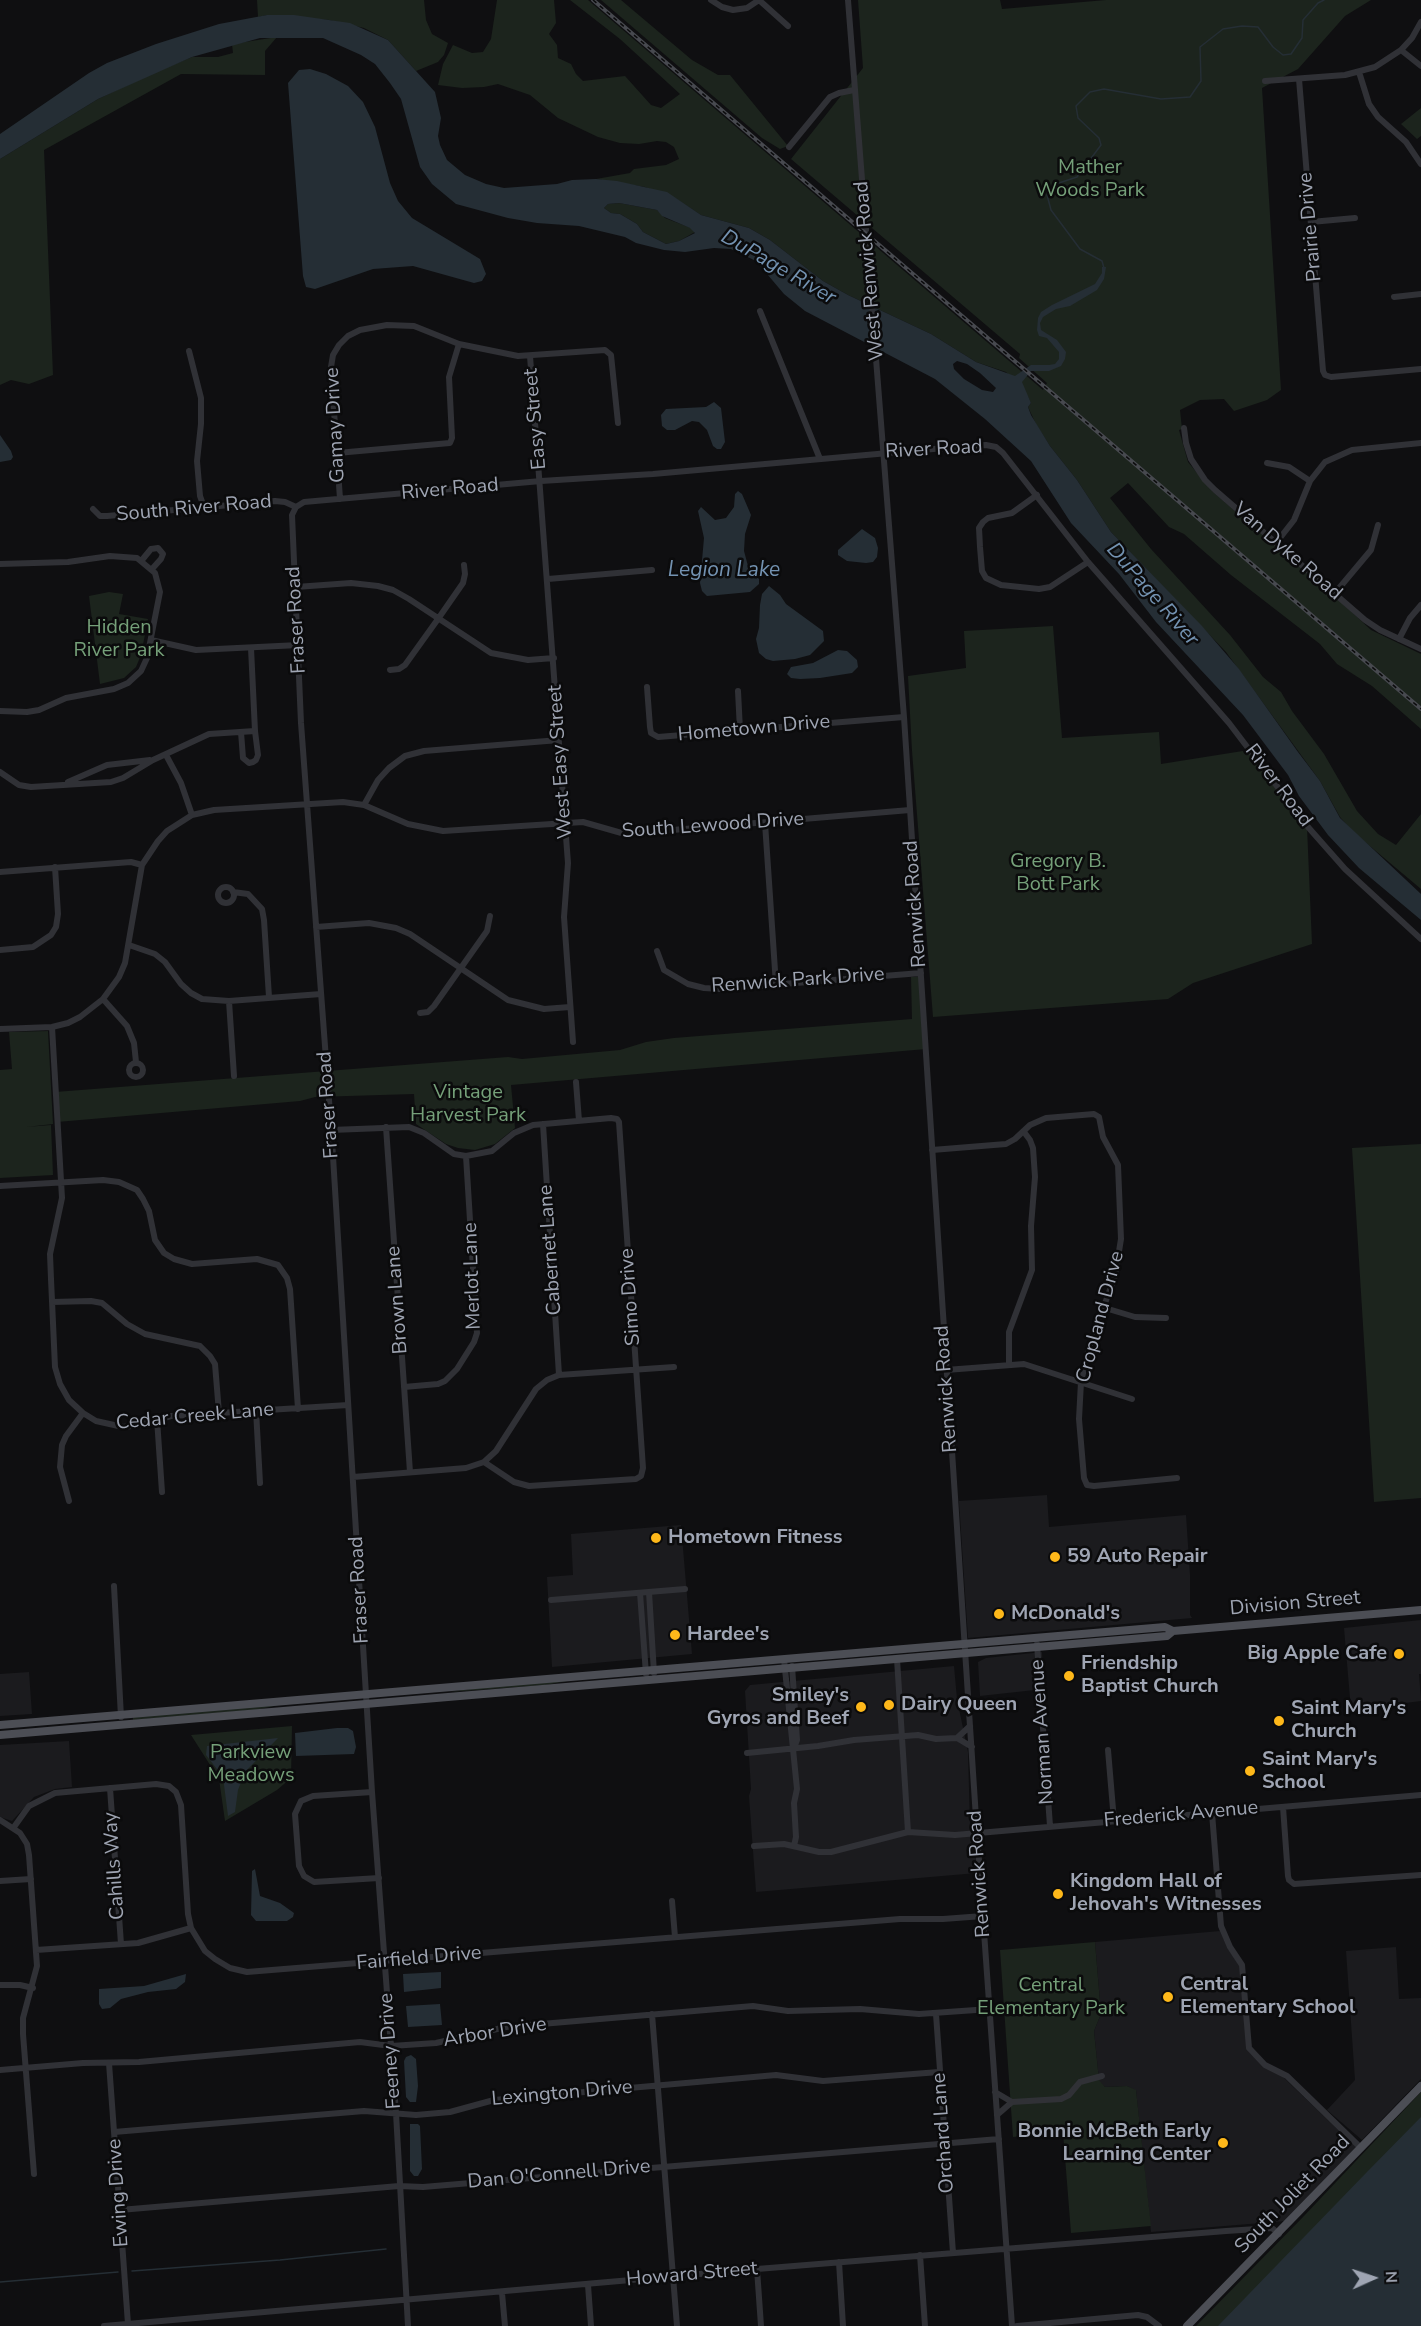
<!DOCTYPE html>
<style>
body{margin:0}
#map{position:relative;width:1421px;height:2326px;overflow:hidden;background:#0f0f11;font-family:"Nunito Sans",sans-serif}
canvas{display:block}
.north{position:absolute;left:1343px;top:2248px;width:60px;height:60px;-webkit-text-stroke:4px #0b0b0c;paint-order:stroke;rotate:87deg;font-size:16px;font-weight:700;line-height:24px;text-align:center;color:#9fa5b3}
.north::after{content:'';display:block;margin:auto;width:21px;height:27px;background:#9fa5b3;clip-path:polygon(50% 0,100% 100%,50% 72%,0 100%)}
</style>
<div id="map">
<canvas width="1421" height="2326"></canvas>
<div class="north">N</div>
</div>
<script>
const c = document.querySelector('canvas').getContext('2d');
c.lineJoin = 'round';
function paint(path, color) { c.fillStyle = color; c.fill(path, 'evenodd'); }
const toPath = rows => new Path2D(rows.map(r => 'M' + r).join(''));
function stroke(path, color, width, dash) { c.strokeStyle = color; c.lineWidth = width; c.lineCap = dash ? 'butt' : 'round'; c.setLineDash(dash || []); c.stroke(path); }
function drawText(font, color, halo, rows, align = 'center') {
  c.font = font + ' "Nunito Sans",sans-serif'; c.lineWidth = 5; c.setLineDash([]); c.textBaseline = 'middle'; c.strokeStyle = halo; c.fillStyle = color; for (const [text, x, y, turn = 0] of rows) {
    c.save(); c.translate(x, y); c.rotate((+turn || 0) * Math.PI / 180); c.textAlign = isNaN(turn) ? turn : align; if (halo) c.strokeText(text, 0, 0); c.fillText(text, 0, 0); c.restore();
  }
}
const built = toPath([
 [1047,1495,1049,1527,1186,1515,1190,1575,1190,1615,1192,1618,968,1638,959,1501],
 [681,1525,692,1654,552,1667,547,1577,573,1575,571,1534],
 [1421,1620,1421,1674,1419,1674,1421,1701,1351,1710,1344,1628],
 [1042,1652,1044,1689,980,1696,978,1662,986,1658],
 [954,1666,957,1699,968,1752,970,1825,974,1841,977,1873,756,1892,749,1796,751,1789,745,1691,750,1685],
 [29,1672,32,1714,0,1716,0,1674],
 [69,1741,72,1787,55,1789,34,1797,12,1821,0,1817,0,1745],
 [1220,1931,1228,1949,1240,1966,1249,2052,1282,2076,1357,2148,1286,2221,1151,2232,1136,2091,1127,2086,1105,2087,1099,2081,1094,2031,1101,2014,1095,1942],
 [1396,1947,1399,1999,1421,1998,1421,2079,1362,2140,1327,2110,1355,2080,1346,1951]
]);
const green = toPath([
 [257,0,424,0,426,20,432,34,448,43,444,55,438,62,416,71,388,40,364,28,329,20,267,15,258,17],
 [497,0,554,0,556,23,549,34,557,45,558,58,571,64,576,74,583,81,625,76,651,105,661,108,680,94,620,39,570,0,588,0,1043,390,1047,383,1019,358,1020,354,791,159,863,68,858,0,1000,0,1002,9,1106,0,1371,0,1345,16,1298,69,1262,88,1281,390,1267,400,1234,411,1224,399,1200,400,1180,410,1182,429,1179,430,1188,462,1213,492,1341,602,1371,630,1421,654,1421,729,1372,686,1337,664,1320,644,1231,575,1184,534,1169,527,1128,483,1110,498,1151,549,1230,635,1263,677,1281,692,1292,711,1324,754,1357,811,1378,834,1396,845,1421,814,1421,889,1352,831,1340,817,1320,781,1226,652,1111,532,1077,480,1050,446,1036,424,1028,407,1031,403,1028,397,1006,372,976,362,931,334,848,295,823,281,770,240,749,228,701,215,675,198,645,187,596,179,630,173,634,169,666,165,679,159,674,147,666,142,657,141,639,144,620,143,598,137,558,118,530,95,498,84,484,87,462,88,438,85,443,64,453,45,472,53,483,52,491,39],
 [601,0,621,0,692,60,718,75,730,75,788,146,780,149,762,138],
 [277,37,265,51,265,75,181,74,44,150,53,375,29,384,11,380,0,385,0,159,98,99,153,73,192,57,218,57,233,53,232,44],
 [1421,108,1421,136,1417,139,1401,124],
 [619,203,657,210,665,218,691,228,695,232,679,241,666,244,643,232,637,224,620,214,611,213,604,208,608,204],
 [109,592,123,594,119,614,148,619,141,655,136,667,124,678,100,684,89,596],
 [1053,626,1062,738,1159,732,1161,764,1249,750,1307,827,1312,944,1193,983,1168,999,933,1017,912,751,908,676,966,668,964,631],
 [911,977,921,977,926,1049,511,1085,515,1128,495,1144,475,1150,458,1148,446,1144,416,1124,414,1094,315,1097,300,1101,57,1122,55,1092,508,1057,522,1059,620,1050,646,1042,674,1038,912,1019],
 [48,1031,53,1124,26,1127,51,1125,53,1175,0,1178,0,1070,12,1069,9,1032],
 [1421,1144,1421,1498,1374,1502,1352,1148],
 [573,1680,545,1685,449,1692,477,1688],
 [284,1704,255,1710,133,1720,133,1717],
 [292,1726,291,1778,277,1790,225,1821,219,1779,191,1735],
 [1095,1942,1101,2014,1094,2031,1099,2080,1105,2087,1127,2086,1136,2090,1151,2226,1071,2233,1063,2132,1013,2137,1000,1950],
 [1421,2092,1421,2326,1196,2326,1303,2217]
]);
const water = toPath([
 [267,15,294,15,350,23,388,40,435,92,441,118,438,136,440,145,447,160,465,175,486,184,504,188,557,184,572,180,596,179,617,181,667,192,701,215,749,228,770,240,823,281,848,295,931,334,976,362,1015,376,1031,365,1049,365,1055,364,1059,359,1059,352,1047,338,1039,336,1037,330,1038,318,1041,312,1052,305,1095,284,1102,273,1102,267,1106,267,1104,279,1097,290,1070,306,1056,309,1043,317,1040,323,1041,330,1057,340,1066,352,1065,359,1061,366,1049,371,1031,371,1022,382,1031,403,1028,407,1031,415,1050,446,1077,480,1111,532,1202,626,1239,669,1298,752,1320,781,1340,818,1421,894,1421,920,1359,868,1328,835,1299,796,1288,775,1243,715,1156,622,1119,574,1071,523,1031,461,985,419,935,379,805,311,784,294,756,261,731,249,714,248,685,252,664,250,636,243,625,237,579,226,537,223,508,218,456,204,432,184,420,167,401,99,390,83,375,64,361,55,323,38,260,38,192,57,98,99,0,159,0,134,89,73,107,63,156,44,219,24],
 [619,203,657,210,662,216,690,228,695,233,679,241,666,244,643,232,637,224,620,214,611,213,604,208,608,204],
 [957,361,967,364,980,373,996,388,993,392,982,390,964,379,954,369,953,364],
 [310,69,326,74,348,86,363,102,375,127,390,183,398,201,412,218,480,259,486,274,482,281,474,283,413,266,373,269,315,289,306,287,303,276,288,83,299,70],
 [714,402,721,408,725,442,721,449,717,449,713,446,707,430,699,422,692,421,675,430,667,430,662,426,661,415,666,409,706,407],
 [0,435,11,451,13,457,11,460,0,462],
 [738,491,742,494,751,515,745,534,744,551,748,566,759,579,759,584,750,592,707,596,702,591,700,583,704,538,698,511,701,507,715,520,726,518,734,507,735,494],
 [862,529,875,538,878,548,877,557,873,562,866,563,847,561,838,555,838,550],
 [769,586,780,595,786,604,823,631,824,641,810,655,795,659,773,661,766,659,759,653,756,639,759,628,760,605,762,594],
 [838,650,847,651,857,660,858,667,852,673,820,678,800,679,791,678,787,674,791,667,813,663],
 [337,1728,348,1728,353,1731,356,1747,354,1754,296,1756,295,1733],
 [278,1738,245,1772,238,1790,235,1812,228,1816,223,1777,206,1755,207,1746],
 [255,1869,260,1896,280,1903,294,1913,293,1917,287,1921,256,1921,251,1915,252,1871],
 [441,1972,441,1988,404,1992,403,1974],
 [186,1974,185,1982,176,1989,148,1992,121,1999,110,2008,102,2009,99,2004,99,1989,144,1986],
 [440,2004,442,2025,408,2027,406,2006],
 [411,2055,416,2059,418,2086,416,2102,410,2102,406,2097,404,2061,406,2057],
 [1421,2117,1421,2326,1218,2326,1366,2173],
 [410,2124,418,2124,420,2126,422,2169,418,2176,414,2176,410,2171]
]);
const stream = toPath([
 [1104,268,1102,261,1080,249,1051,210,1047,195,1059,183,1077,177,1101,145,1099,138,1078,118,1076,106,1090,92,1104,89,1161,99,1190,97,1201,81,1200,47,1223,29,1242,26,1258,27,1273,47,1283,55,1291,54,1302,38,1303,20,1318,3,1324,0],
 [132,2271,280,2260,386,2249],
 [0,2282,118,2272]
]);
const minor = toPath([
 [711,0,722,7,733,10,747,8,759,0,788,26],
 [848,0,904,717,977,1833,1012,2326],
 [1401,50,1421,66],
 [1359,72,1369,104,1378,117,1406,142,1421,164],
 [1299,79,1323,371,1325,375,1331,377,1421,369],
 [1265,81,1345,75,1375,67,1401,50,1412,38,1421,22],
 [789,147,830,97,839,93,854,90],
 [1311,222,1355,218],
 [1394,297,1421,294],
 [760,311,820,459],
 [189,351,201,398,201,424,197,461,200,496,204,507],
 [530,356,568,863,564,917,573,1042],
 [1184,428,1186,443,1191,459,1205,480,1215,490,1365,620,1380,630,1421,649],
 [337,453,450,443,452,438,449,377,459,344],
 [1267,463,1289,467,1310,481],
 [1037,495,1012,513,988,518,983,522,979,528,980,547,982,571,986,578,1001,585,1039,589,1050,587,1088,562],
 [340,499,331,367,333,355,339,345,348,336,360,330,387,325,414,326,459,344,518,356,605,350,611,355,618,423],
 [296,507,292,515,301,723,332,1140,372,1792,396,2113,408,2326],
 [296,507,304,502,541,481,653,474,967,446,986,445,996,447,1003,453,1088,562,1229,723,1308,827,1345,869,1421,939],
 [93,509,100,516,107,516,275,501,285,502,296,507],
 [1276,543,1294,520,1310,481,1325,462,1352,450,1421,443],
 [142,560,151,549,158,548,163,554,161,559,152,569],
 [0,564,68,562,110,556,137,558,155,573,160,592,147,658,141,671,128,683,114,689,66,698,39,710,27,712,0,711],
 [548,579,652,570],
 [296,587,351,583,378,586,393,590,409,599,491,653,528,660,554,658],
 [1335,593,1371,550,1378,525],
 [1399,639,1410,618,1421,605],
 [151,640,196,650,299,645],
 [390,670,399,669,405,665,438,619,463,583,465,574,464,565],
 [647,687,650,727,651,733,658,737,904,717],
 [738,691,740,730],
 [241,732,243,758,249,763,253,762,256,760,258,755,255,731],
 [166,755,181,783,192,815],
 [0,772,19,785,31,787,111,782,123,778,153,760,209,734,255,731,251,648],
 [68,782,107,765,150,760],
 [364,805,378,780,389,768,405,756,424,751,559,740],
 [765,823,776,985],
 [0,872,131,862,142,865],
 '218 895a8 8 0 1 1 16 0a8 8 0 1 1-16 0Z',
 [233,892,248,894,262,909,264,920,269,997],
 [316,927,369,923,396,928,410,934,508,1000,544,1009,570,1007],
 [129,945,155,954,165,962,181,984,191,993,202,999,229,1001,321,994],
 [0,950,33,947,51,935,56,927,58,914,55,867],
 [657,951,664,970,688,984,704,988,720,989,921,973],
 [103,999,127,1026,134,1043,136,1062],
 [229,1001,234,1076],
 [420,1013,428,1012,434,1006,487,931,490,916],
 [52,1027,62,1198,50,1254,51,1279,55,1367,60,1384,69,1400,83,1413,96,1421,123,1427,139,1425,171,1416,348,1405],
 [0,1029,52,1027,68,1023,80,1017,103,999,119,977,125,963,142,865,158,841,167,831,192,815,214,810,343,802,364,805,408,824,443,831,583,822,625,834,910,810],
 '129 1070a7 7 0 1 1 14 0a7 7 0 1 1-14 0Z',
 [576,1082,579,1121],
 [543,1124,559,1375],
 [386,1127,410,1472],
 [331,1130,409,1127,424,1133,454,1154,466,1156,492,1151,514,1133,533,1125,611,1118,617,1119,619,1122,643,1468,641,1476,636,1479,529,1486,514,1482,484,1462],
 [932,1150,1006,1144,1015,1139,1030,1125,1046,1118,1094,1114,1099,1117,1103,1137,1118,1165,1121,1239,1115,1276,1089,1347,1081,1382,1079,1419,1084,1478,1087,1485,1094,1486,1177,1478],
 [0,1186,103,1180,119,1182,137,1190,143,1199,149,1211,155,1240,164,1253,174,1259,192,1264,257,1259,278,1265,287,1278,290,1289,298,1409],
 [52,1302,91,1301,102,1303,127,1324,145,1334,200,1346,210,1356,215,1364,219,1413],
 [1105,1308,1135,1317,1166,1318],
 [1009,1364,1009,1332,1032,1270,1031,1226,1035,1177,1033,1148,1030,1140,1024,1132],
 [946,1370,1024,1364,1132,1399],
 [404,1387,438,1384,445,1381,457,1369,474,1342,477,1333,466,1156],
 [256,1410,260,1483],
 [157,1419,162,1492],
 [353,1477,466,1468,484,1462,496,1451,536,1389,547,1380,559,1375,674,1367],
 [69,1501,60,1467,62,1445,66,1436,83,1413],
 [114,1586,121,1717],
 [649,1592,654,1673],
 [640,1593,646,1674],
 [551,1600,685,1589],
 [1037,1644,1050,1826],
 [784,1659,797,1789,794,1803,796,1837,794,1846],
 [897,1659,908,1832],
 [792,1666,797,1740,794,1748],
 [970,1726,957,1738,972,1747],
 [1108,1750,1114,1821],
 [747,1753,818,1746,854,1740,918,1735,936,1739,957,1738],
 [110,1788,121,1944],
 [372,1792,313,1796,301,1801,295,1814,299,1866,304,1876,314,1882,379,1878],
 [1283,1807,1288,1876,1289,1880,1294,1884,1421,1875],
 [1212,1813,1221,1926,1230,1947,1242,1965,1249,2048,1265,2065,1287,2076,1361,2148],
 [0,1820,20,1833,27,1844,29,1855,37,1966,23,2018,23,2034,34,2174],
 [14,1827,29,1806,55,1793,156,1784,169,1786,176,1792,181,1805,188,1914,191,1928,205,1951,215,1959,230,1968,247,1972,900,1919,943,1919,983,1916],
 [754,1846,784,1844,819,1852,831,1852,908,1832,955,1835,1421,1795],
 [0,1881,31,1879],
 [672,1901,675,1937],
 [36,1950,138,1943,191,1928],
 [0,1985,20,1985,33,1988],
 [652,2014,677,2326],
 [936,2014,953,2253],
 [109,2063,128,2324],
 [0,2070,83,2063,139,2062,360,2042,391,2046,436,2043,506,2027,753,2006,788,2011,860,2009,919,2014,990,2009],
 [995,2092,1012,2102],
 [997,2115,1012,2102,1061,2099,1069,2095,1080,2082,1102,2076],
 [114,2132,364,2111,416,2115,450,2112,494,2100,776,2075,823,2081,939,2072],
 [120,2210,399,2186,423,2187,999,2139],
 [920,2255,925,2326],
 [839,2262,843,2326],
 [757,2269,761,2326],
 [588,2285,591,2326],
 [502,2293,505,2326],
 [104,2326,757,2269,1226,2231,1272,2228,1279,2234],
 [1017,2326,1138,2315,1147,2317,1159,2326]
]);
const major = toPath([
 [0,1725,1165,1627,1173,1631],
 [0,1735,1167,1636,1173,1631,1421,1610],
 [1187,2326,1421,2086]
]);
const rail = toPath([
 [593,0,1421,709]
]);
const markers = [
 [656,1538,6,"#feb81a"],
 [1055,1557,6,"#feb81a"],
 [999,1614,6,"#feb81a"],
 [675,1635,6,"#feb81a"],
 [1399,1654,6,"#feb81a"],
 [1069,1676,6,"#feb81a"],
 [889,1705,6,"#feb81a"],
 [861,1707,6,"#feb81a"],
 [1279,1721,6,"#feb81a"],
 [1250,1771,6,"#feb81a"],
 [1058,1894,6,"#feb81a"],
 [1168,1997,6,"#feb81a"],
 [1223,2143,6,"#feb81a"]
];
const parkNames = [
 ["Mather",1090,168],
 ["Woods Park",1090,191],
 ["Hidden",119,628],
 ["River Park",119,651],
 ["Gregory B.",1058,862],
 ["Bott Park",1058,885],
 ["Vintage",468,1093],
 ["Harvest Park",468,1116],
 ["Parkview",251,1753],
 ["Meadows",251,1776],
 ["Central",1051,1986],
 ["Elementary Park",1051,2009]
];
const streetNames = [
 ["Prairie Drive",1311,227,-95],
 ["West Renwick Road",870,271,-95],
 ["Easy Street",536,419,-95],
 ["Gamay Drive",336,425,-93],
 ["River Road",934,450,-3],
 ["River Road",450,490,-5],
 ["South River Road",194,509,-5],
 ["Van Dyke Road",1287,552,41],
 ["Fraser Road",297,620,-93],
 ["Hometown Drive",754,729,-5],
 ["West Easy Street",561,762,-94],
 ["River Road",1278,786,53],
 ["South Lewood Drive",713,826,-4],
 ["Renwick Road",916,904,-94],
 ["Renwick Park Drive",798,981,-4],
 ["Fraser Road",329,1105,-94],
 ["Cabernet Lane",551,1250,-94],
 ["Merlot Lane",473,1276,-92],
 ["Simo Drive",631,1297,-94],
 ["Brown Lane",398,1300,-94],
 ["Cropland Drive",1101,1317,-75],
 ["Renwick Road",947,1389,-94],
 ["Cedar Creek Lane",195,1417,-5],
 ["Fraser Road",360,1590,-93],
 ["Division Street",1295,1604,-5],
 ["Norman Avenue",1043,1732,-94],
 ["Frederick Avenue",1181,1815,-5],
 ["Cahills Way",115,1866,-94],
 ["Renwick Road",980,1874,-94],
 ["Fairfield Drive",419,1959,-5],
 ["Arbor Drive",495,2033,-9],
 ["Feeney Drive",391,2051,-94],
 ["Lexington Drive",562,2094,-5],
 ["Orchard Lane",944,2133,-94],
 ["Dan O'Connell Drive",559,2175,-5],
 ["Ewing Drive",119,2193,-94],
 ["South Joliet Road",1293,2195,-46],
 ["Howard Street",692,2275,-5]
];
const poiNames = [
 ["Hometown Fitness",668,1538],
 ["59 Auto Repair",1067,1557],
 ["McDonald's",1011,1614],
 ["Hardee's",687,1635],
 ["Big Apple Cafe",1387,1654,"right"],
 ["Friendship",1081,1664],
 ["Baptist Church",1081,1687],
 ["Smiley's",849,1696,"right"],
 ["Gyros and Beef",849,1719,"right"],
 ["Dairy Queen",901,1705],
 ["Saint Mary's",1291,1709],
 ["Church",1291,1732],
 ["Saint Mary's",1262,1760],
 ["School",1262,1783],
 ["Kingdom Hall of",1070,1882],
 ["Jehovah's Witnesses",1070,1905],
 ["Central",1180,1985],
 ["Elementary School",1180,2008],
 ["Bonnie McBeth Early",1211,2132,"right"],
 ["Learning Center",1211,2155,"right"]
];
const waterNames = [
 ["DuPage River",778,268,30],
 ["Legion Lake",724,571],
 ["DuPage River",1152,595,49]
];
paint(built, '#1b1b1e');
paint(green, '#1c241d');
paint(water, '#252e35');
stroke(stream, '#252e35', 1.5);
stroke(minor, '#303136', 6);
stroke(major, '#4c4e55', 8);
stroke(rail, '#47494f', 4);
stroke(rail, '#0b0b0c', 1.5, [4.5]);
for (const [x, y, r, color] of markers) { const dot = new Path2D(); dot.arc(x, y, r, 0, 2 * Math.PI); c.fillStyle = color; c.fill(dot); stroke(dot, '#0b0b0c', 2); }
drawText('20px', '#75a079', '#0b0b0c', parkNames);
drawText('20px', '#9fa5b3', '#0b0b0c', streetNames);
drawText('bold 20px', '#9fa5b3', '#0b0b0c', poiNames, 'left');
drawText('italic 21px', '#7392b1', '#0b0b0c', waterNames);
</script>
